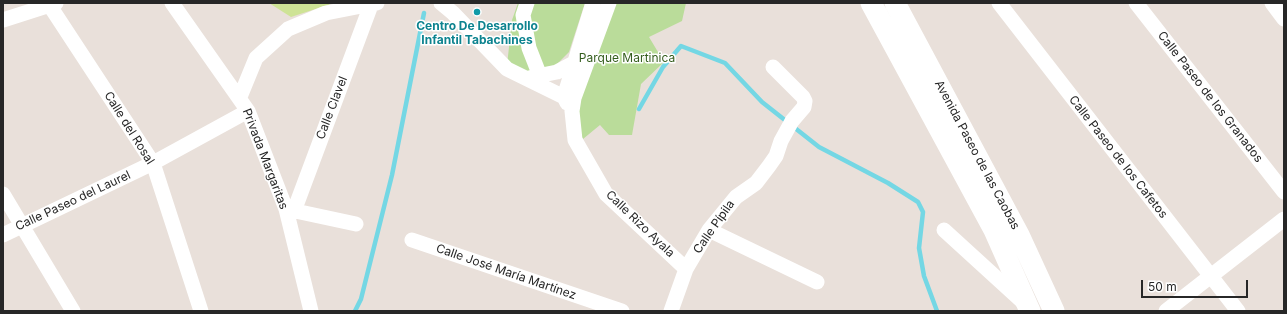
<!DOCTYPE html>
<meta charset="utf-8">
<style>
body{margin:0}
#map{position:relative;width:1287px;height:314px;overflow:hidden;background:#e9e0da;font-family:Inter,sans-serif}
canvas{display:block}
.frame{position:absolute;inset:0;border:4px solid #272727;pointer-events:none}
.scale{position:absolute;left:1141px;top:280px;width:107px;height:18px;box-sizing:border-box;border:2px solid #272727;border-top:0;padding-left:5px;font-size:12px;line-height:14px;white-space:nowrap;color:#272727;-webkit-text-stroke:3px #fff;paint-order:stroke}
</style>
<div id="map">
<canvas width="1287" height="314"></canvas>
<div class="frame"></div>
<div class="scale">50 m</div>
</div>
<script>
const c = document.querySelector('canvas').getContext('2d');
c.lineJoin = 'round';
function paint(path, color) { c.fillStyle = color; c.fill(path, 'evenodd'); }
const toPath = rows => new Path2D(rows.map(r => 'M' + r).join(''));
function stroke(path, color, width, dash) { c.strokeStyle = color; c.lineWidth = width; c.lineCap = dash ? 'butt' : 'round'; c.setLineDash(dash || []); c.stroke(path); }
function drawText(font, color, halo, rows, align = 'center') {
  c.font = font + ' Inter,sans-serif'; c.lineWidth = 3; c.setLineDash([]); c.textBaseline = 'middle'; c.strokeStyle = halo; c.fillStyle = color; for (const [text, x, y, turn = 0] of rows) {
    c.save(); c.translate(x, y); c.rotate((+turn || 0) * Math.PI / 180); c.textAlign = isNaN(turn) ? turn : align; if (halo) c.strokeText(text, 0, 0); c.fillText(text, 0, 0); c.restore();
  }
}
const green = toPath([
 [518,3,585,3,569,52,556,65,525,72,507,65,512,20],
 [615,3,686,3,682,21,649,37,664,62,641,84,632,135,609,135,600,125,583,139,577,127,576,113]
]);
const pitch = toPath([
 [269,3,334,3,291,17]
]);
const stream = toPath([
 [639,109,663,67,681,46,725,63,762,102,819,147,888,183,918,202,923,212,919,248,924,276,937,311],
 [355,311,361,299,392,175,424,13]
]);
const street = toPath([
 [48,3,153,163,201,311],
 [172,3,248,111,286,209,311,311],
 [441,3,453,13,507,69,564,97,574,98],
 [527,3,523,15,529,48,540,76],
 [609,3,574,98,572,111,575,140,606,194,686,269],
 [999,3,1238,311],
 [1136,3,1284,192],
 [1272,3,1284,19],
 [3,20,56,3],
 [532,77,557,72,574,63],
 [240,97,256,58,288,29,326,13,377,3],
 [567,103,564,97,593,3],
 [3,194,73,311],
 [286,209,356,224],
 [294,211,371,5],
 [709,230,817,282],
 [944,230,1024,303],
 [3,235,153,163,248,111],
 [412,240,622,311],
 [671,311,686,269,709,230,736,197,756,183,769,166,776,156,781,141,792,121,804,107,805,101,803,97,773,67],
 [1166,311,1284,219]
]);
const secondary = toPath([
 [871,3,994,230,1030,311],
 [895,3,1019,235,1054,311]
]);
const markers = [
 [477,12,4,"#0f9aa8"]
];
const cultureNames = [
 ["Centro De Desarrollo",477,26],
 ["Infantil Tabachines",477,40]
];
const parkNames = [
 ["Parque Martinica",627,58]
];
const streetNames = [
 ["Calle Paseo de los Granados",1210,97,52],
 ["Calle Clavel",332,108,-69],
 ["Calle del Rosal",129,128,58],
 ["Avenida Paseo de las Caobas",977,155,62],
 ["Calle Paseo de los Cafetos",1118,157,52],
 ["Privada Margaritas",265,159,69],
 ["Calle Paseo del Laurel",73,201,-25],
 ["Calle Rizo Ayala",640,224,44],
 ["Calle Pípila",714,227,-55],
 ["Calle José María Martínez",506,272,19]
];
paint(green, '#badc9a');
paint(pitch, '#cee396');
stroke(stream, '#74d7e4', 4.5);
stroke(street, '#fff', 15);
stroke(secondary, '#fff', 21);
for (const [x, y, r, color] of markers) { const dot = new Path2D(); dot.arc(x, y, r, 0, 2 * Math.PI); c.fillStyle = color; c.fill(dot); stroke(dot, '#fff', 1.5); }
drawText('bold 12px', '#0d838f', '#fff', cultureNames);
drawText('12px', '#355e1e', '#fff', parkNames);
drawText('12px', '#272727', '#fff', streetNames);
</script>
